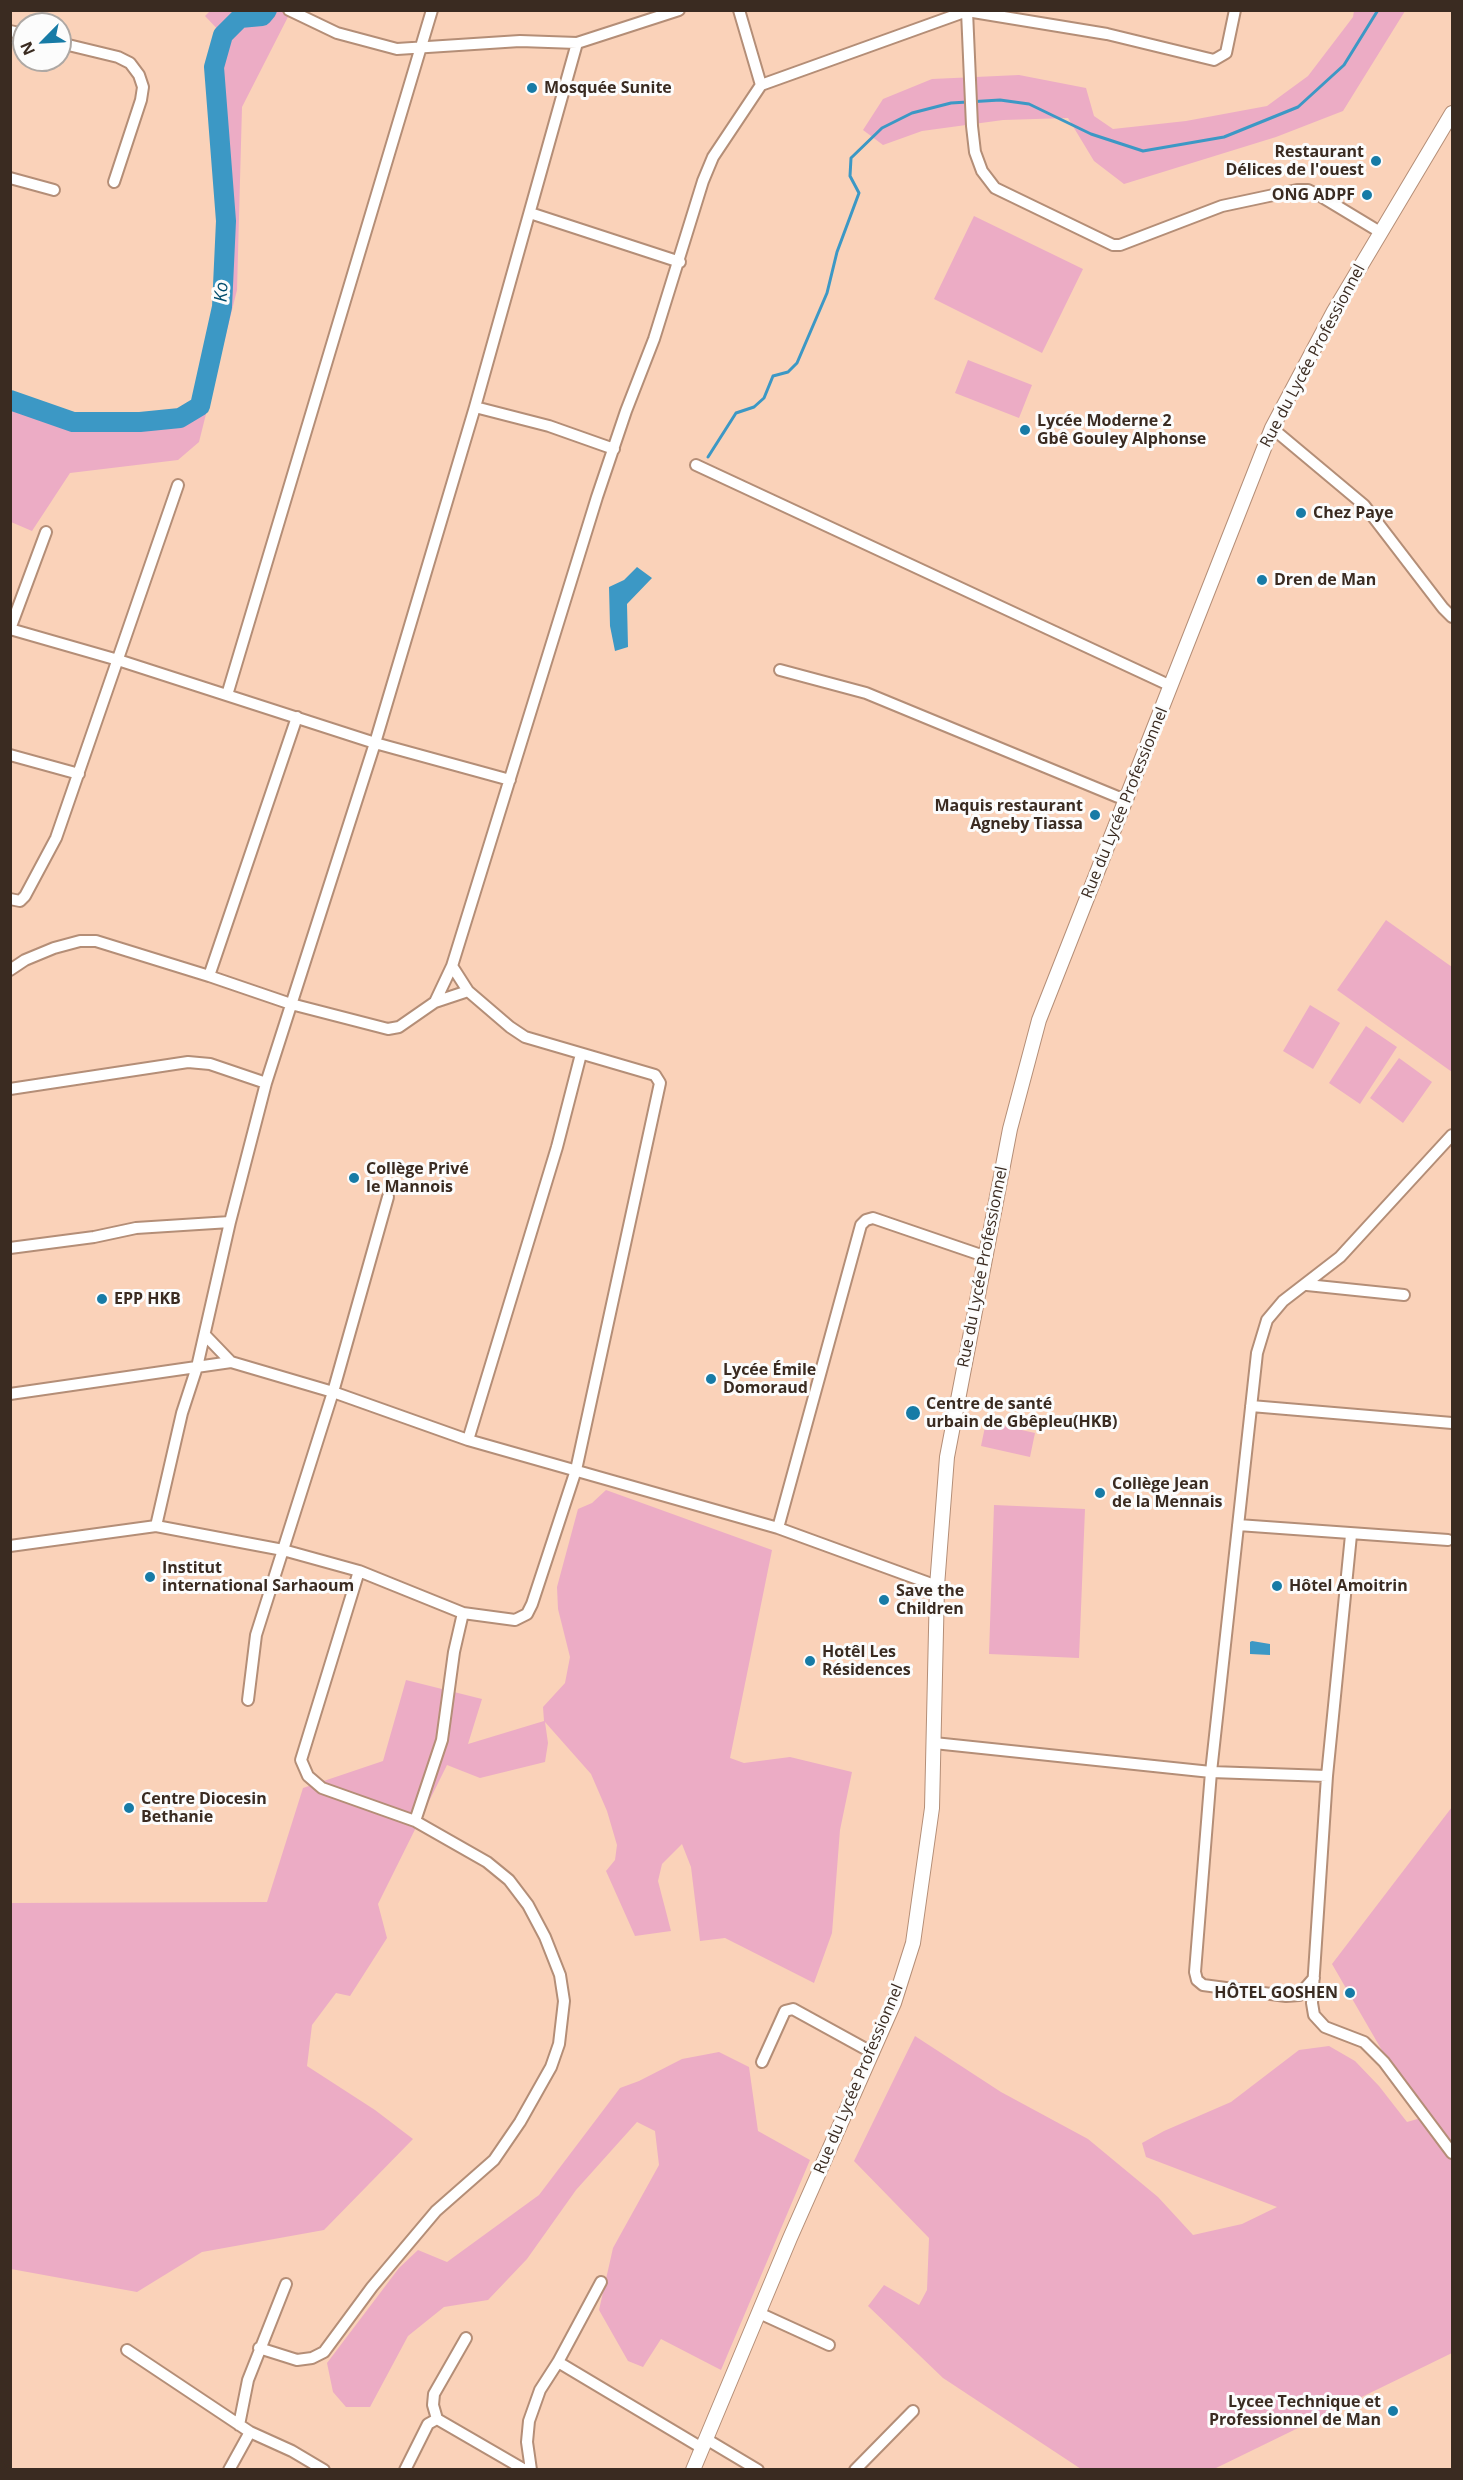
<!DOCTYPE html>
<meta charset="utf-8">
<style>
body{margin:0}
#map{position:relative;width:1463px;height:2480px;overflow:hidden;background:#fad2b9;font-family:"Open Sans",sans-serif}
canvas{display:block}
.frame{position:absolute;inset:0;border:12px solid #3a2b21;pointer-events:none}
.north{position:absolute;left:12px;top:12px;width:60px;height:60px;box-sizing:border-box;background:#fcfcfc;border:2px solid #aea8a4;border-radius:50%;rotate:246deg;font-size:16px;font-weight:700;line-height:24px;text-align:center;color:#3a2b21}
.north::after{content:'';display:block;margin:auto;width:21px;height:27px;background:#177ba6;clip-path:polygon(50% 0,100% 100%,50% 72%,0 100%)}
</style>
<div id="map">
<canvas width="1463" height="2480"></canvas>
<div class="frame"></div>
<div class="north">N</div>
</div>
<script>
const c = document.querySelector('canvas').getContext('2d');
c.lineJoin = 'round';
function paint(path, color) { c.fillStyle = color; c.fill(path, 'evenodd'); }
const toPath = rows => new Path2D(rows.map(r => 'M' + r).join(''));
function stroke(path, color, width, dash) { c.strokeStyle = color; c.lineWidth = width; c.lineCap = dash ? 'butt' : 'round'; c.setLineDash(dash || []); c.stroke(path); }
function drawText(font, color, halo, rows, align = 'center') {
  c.font = font + ' "Open Sans",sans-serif'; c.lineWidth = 6; c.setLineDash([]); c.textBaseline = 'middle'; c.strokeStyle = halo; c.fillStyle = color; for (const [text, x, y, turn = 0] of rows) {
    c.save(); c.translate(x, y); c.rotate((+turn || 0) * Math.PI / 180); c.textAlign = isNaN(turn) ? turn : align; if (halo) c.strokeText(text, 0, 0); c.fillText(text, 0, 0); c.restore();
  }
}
const green = toPath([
 [210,11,291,11,242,107,237,290,199,442,178,460,70,473,32,531,11,522,10,400,73,422,140,422,180,418,200,406,222,307,226,221,214,67,223,35,205,16],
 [1354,11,1405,11,1343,111,1276,137,1124,184,1094,161,1068,118,1003,120,922,131,883,145,863,130,883,99,932,79,1019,75,1086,88,1094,116,1113,129,1186,121,1267,106,1308,76,1353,17],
 [974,216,1083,269,1042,353,934,299],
 [968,360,1032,385,1019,418,955,393],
 [1386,920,1452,967,1452,1072,1337,990],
 [1310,1005,1340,1023,1313,1069,1283,1051],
 [1366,1026,1397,1047,1360,1104,1329,1083],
 [1399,1058,1432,1082,1403,1123,1370,1098],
 [986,1422,1035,1433,1030,1457,981,1446],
 [606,1490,772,1550,730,1758,744,1763,790,1757,852,1772,840,1830,832,1933,814,1983,725,1938,700,1941,691,1867,682,1844,662,1864,658,1881,671,1931,635,1936,606,1871,615,1860,617,1845,607,1811,591,1774,545,1722,548,1743,545,1762,480,1778,447,1765,378,1904,387,1938,350,1996,336,1993,312,2025,307,2066,375,2110,413,2139,324,2230,202,2252,137,2292,11,2269,10,1903,267,1902,303,1788,383,1761,406,1680,482,1699,468,1744,544,1721,543,1707,565,1683,570,1657,558,1609,557,1587,578,1509,592,1503],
 [994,1505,1085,1509,1079,1658,989,1654],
 [1452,1807,1452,2353,1214,2469,1081,2469,943,2378,868,2306,884,2285,919,2305,927,2290,929,2238,854,2161,915,2036,1001,2092,1088,2139,1158,2197,1193,2235,1242,2224,1277,2207,1146,2157,1142,2143,1164,2131,1231,2102,1299,2050,1329,2046,1355,2061,1379,2086,1407,2122,1421,2118,1332,1964],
 [719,2052,749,2067,758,2131,810,2160,721,2370,661,2339,643,2367,628,2361,599,2310,613,2248,659,2165,655,2131,637,2122,576,2190,527,2259,488,2300,444,2307,408,2336,370,2407,346,2407,333,2392,327,2363,399,2268,418,2250,447,2262,539,2195,620,2088,639,2081,682,2059]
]);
const water = toPath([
 [637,567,652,578,627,604,628,647,615,651,610,626,609,587,624,580],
 [1252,1641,1270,1644,1270,1655,1250,1654,1250,1642]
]);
const stream = toPath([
 [708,457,736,413,754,407,764,398,773,376,788,372,797,363,827,293,837,252,859,193,850,176,851,158,882,128,912,113,951,103,1000,100,1029,104,1091,134,1143,151,1224,137,1298,107,1344,65,1378,10]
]);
const river = toPath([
 [10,400,73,422,140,422,180,418,200,406,222,307,226,221,214,67,223,35,240,18,262,16,267,10]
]);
const minor = toPath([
 [289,10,337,33,397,49,520,41,577,43,679,10],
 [739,10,761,85],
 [967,11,972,126,975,152,982,171,995,188,1113,245,1120,245,1222,206,1297,190,1308,190,1322,197,1380,232],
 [10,31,24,34],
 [60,43,118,57,130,63,139,75,143,87,141,100,114,182],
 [10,178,54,190],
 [530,213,680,262],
 [475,407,549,426,614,449],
 [1272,428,1364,505,1443,608,1452,617],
 [696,465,1171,686],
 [10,629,118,660,375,743,510,780],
 [10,629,46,532],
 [780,670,866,693,1118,797,1128,797],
 [227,695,432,10],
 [10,755,79,774],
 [10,899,20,901,25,896,56,838,178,485],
 [10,970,25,960,54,948,80,941,96,941,209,976,291,1004,388,1029,399,1027,435,1002,452,966,597,497,626,411,654,339,703,181,713,157,761,85,967,11,1107,34,1214,60,1226,53,1235,10],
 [209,976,297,717],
 [435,1002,468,991],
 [10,1089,188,1062,210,1064,266,1083],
 [10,1248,94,1237,136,1228,230,1222],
 [1307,1285,1404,1295],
 [205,1335,231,1362],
 [10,1394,231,1362,333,1392,468,1440,778,1528,937,1586],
 [1251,1406,1452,1423],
 [468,1440,557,1147,581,1054],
 [1238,1525,1448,1540],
 [156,1526,182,1413,197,1367,230,1222,266,1083,375,743,475,407,577,43],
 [778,1528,861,1225,866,1220,873,1218,984,1256],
 [1351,1535,1327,1776,1312,2003,1314,2015,1325,2027,1364,2042,1384,2062,1452,2153],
 [10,1546,156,1526,283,1550,359,1571,463,1613,515,1620,527,1614,532,1604,576,1470,660,1083,655,1075,525,1037,510,1027,468,991,452,966],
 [359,1571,301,1760,308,1776,322,1788,415,1821],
 [248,1700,256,1635,333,1392,388,1197],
 [934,1743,1211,1772,1327,1776],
 [1314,1978,1299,1995,1286,1996,1203,1985,1197,1980,1195,1972,1211,1772,1257,1353,1267,1320,1283,1301,1340,1257,1452,1135],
 [762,2062,785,2011,793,2009,873,2053],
 [759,2313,829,2345],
 [466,2338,434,2394,433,2405,437,2419,525,2470],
 [259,2348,297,2360,312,2358,324,2352,372,2287,436,2211,494,2160,520,2122,551,2067,559,2044,564,2001,560,1975,545,1937,528,1905,509,1880,487,1862,415,1821,442,1740,454,1652,463,1613],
 [127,2350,250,2432,292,2451,324,2470],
 [558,2362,702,2448],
 [239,2425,248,2380,286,2284],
 [706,2439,758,2470],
 [229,2470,250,2432],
 [405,2470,428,2424,437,2419],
 [531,2470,527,2442,529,2421,540,2390,558,2362,601,2282],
 [855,2470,913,2411]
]);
const secondary = toPath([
 [693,2470,790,2238,894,2003,913,1943,932,1808,937,1586,947,1457,1010,1129,1039,1020,1272,428,1334,311,1452,113]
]);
const markers = [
 [532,88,6,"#177ba6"],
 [1376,161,6,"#177ba6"],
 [1367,195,6,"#177ba6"],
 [1025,430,6,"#177ba6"],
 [1301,513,6,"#177ba6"],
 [1262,580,6,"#177ba6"],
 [1095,815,6,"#177ba6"],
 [354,1178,6,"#177ba6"],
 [102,1299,6,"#177ba6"],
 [711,1379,6,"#177ba6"],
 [913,1413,8,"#177ba6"],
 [1100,1493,6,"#177ba6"],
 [150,1577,6,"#177ba6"],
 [1277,1586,6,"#177ba6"],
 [884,1600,6,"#177ba6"],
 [810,1661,6,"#177ba6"],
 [129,1808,6,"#177ba6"],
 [1350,1993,6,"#177ba6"],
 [1393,2411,6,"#177ba6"]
];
const poiNames = [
 ["Mosquée Sunite",544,88],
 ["Restaurant",1364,152,"right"],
 ["Délices de l'ouest",1364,170,"right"],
 ["ONG ADPF",1355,195,"right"],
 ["Lycée Moderne 2",1037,421],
 ["Gbê Gouley Alphonse",1037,439],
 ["Chez Paye",1313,513],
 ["Dren de Man",1274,580],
 ["Maquis restaurant",1083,806,"right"],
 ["Agneby Tiassa",1083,824,"right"],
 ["Collège Privé",366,1169],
 ["le Mannois",366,1187],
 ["EPP HKB",114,1299],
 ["Lycée Émile",723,1370],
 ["Domoraud",723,1388],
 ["Centre de santé",926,1404],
 ["urbain de Gbêpleu(HKB)",926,1422],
 ["Collège Jean",1112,1484],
 ["de la Mennais",1112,1502],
 ["Institut",162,1568],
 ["international Sarhaoum",162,1586],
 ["Hôtel Amoitrin",1289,1586],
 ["Save the",896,1591],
 ["Children",896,1609],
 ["Hotêl Les",822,1652],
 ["Résidences",822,1670],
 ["Centre Diocesin",141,1799],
 ["Bethanie",141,1817],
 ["HÔTEL GOSHEN",1338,1993,"right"],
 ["Lycee Technique et",1381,2402,"right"],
 ["Professionnel de Man",1381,2420,"right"]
];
const streetNames = [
 ["Rue du Lycée Professionnel",1313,356,-62],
 ["Rue du Lycée Professionnel",1125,803,-68],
 ["Rue du Lycée Professionnel",983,1267,-79],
 ["Rue du Lycée Professionnel",859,2079,-67]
];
const waterNames = [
 ["Ko",222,292,-86]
];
paint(green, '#ecacc5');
paint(water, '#3c98c5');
stroke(stream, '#3c98c5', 3);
stroke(river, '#3c98c5', 20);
stroke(minor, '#b48e77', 14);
stroke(secondary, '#b48e77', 16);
stroke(minor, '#fff', 10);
stroke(secondary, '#fff', 14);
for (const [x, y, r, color] of markers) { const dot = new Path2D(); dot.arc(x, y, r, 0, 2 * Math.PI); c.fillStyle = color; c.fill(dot); stroke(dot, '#fcfcfc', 2); }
drawText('bold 16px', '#3a2b21', '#fcfcfc', poiNames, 'left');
drawText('16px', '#3a2b21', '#fcfcfc', streetNames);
drawText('italic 18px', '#004c6c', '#fcfcfc', waterNames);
</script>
